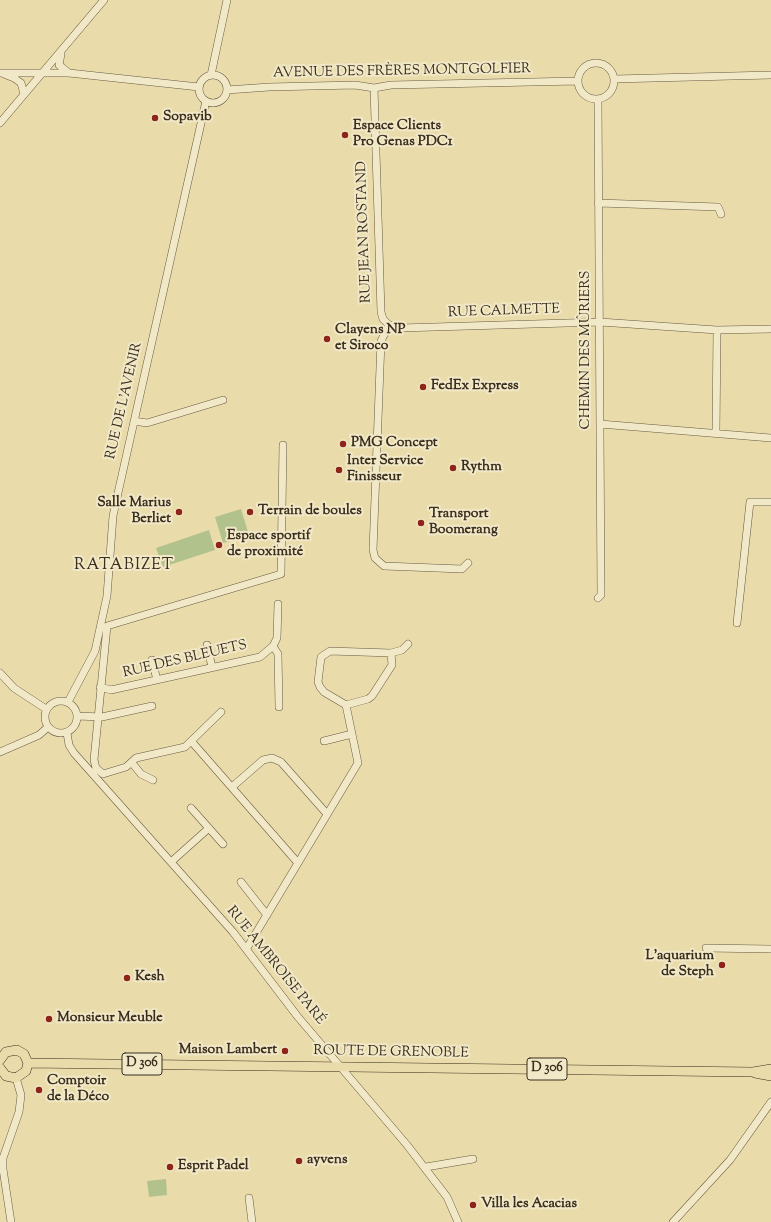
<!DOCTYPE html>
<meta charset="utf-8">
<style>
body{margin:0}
canvas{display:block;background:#eadcaa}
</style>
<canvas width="771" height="1222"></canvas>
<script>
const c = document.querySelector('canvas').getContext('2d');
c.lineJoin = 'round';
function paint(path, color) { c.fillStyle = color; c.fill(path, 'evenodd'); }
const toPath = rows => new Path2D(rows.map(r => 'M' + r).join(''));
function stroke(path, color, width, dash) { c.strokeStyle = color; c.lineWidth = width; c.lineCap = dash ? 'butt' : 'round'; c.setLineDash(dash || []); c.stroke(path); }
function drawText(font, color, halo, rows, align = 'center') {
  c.font = font + ' "Sorts Mill Goudy",serif'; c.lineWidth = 4; c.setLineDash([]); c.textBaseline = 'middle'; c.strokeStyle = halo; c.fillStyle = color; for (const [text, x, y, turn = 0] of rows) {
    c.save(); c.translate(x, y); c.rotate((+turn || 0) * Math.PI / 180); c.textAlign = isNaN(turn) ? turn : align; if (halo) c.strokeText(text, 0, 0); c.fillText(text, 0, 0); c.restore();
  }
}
const green = toPath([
 [241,509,249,535,223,543,215,517],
 [209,530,215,550,163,567,156,548],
 [166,1179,167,1195,149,1197,147,1181]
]);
const minor = toPath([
 [61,54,59,65,69,73],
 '578 81a18 18 0 1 1 36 0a18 18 0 1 1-36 0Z',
 [0,73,69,73,199,87],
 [4,74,14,78,21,83,24,94],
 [211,75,227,0],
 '199 89a14 14 0 1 1 28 0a14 14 0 1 1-28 0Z',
 [614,79,771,75],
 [374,88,381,312,383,319,389,325,401,328,600,322,717,330,771,329],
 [227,90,269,87,355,85,374,88,391,85,578,81],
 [0,123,104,0],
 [598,203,718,207,721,214],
 [389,325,381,341,373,550,375,558,384,566,462,569,468,563],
 [134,421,147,423,223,400],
 [600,424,771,438],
 [716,433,717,330],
 [598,598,601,595,598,99],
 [278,604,277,638,273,646,278,654,279,707],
 [737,623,750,502,771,502],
 [207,645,212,667],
 [152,660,157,680],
 [0,673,14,688,46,709],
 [100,687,111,690,260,657,273,646],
 '45 717a16 16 0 1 1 32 0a16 16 0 1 1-32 0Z',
 [68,702,95,651,107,596,113,516,118,493,206,101],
 [346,705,324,692,320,687,318,682,321,657,330,651,391,653,402,650,408,644],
 [221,712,185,747,136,758,126,767,103,774,96,768,94,760,107,626,281,574,283,445],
 [77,716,102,717,152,706],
 [67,733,69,745,74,753,233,932,298,1017,407,1145,447,1197,458,1222],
 [324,741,352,734],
 [192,742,298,863],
 [0,752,39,735,48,727],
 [132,763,141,774,153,780],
 [232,787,263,760,272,758,281,762,327,814],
 [191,808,223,844],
 [171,862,209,828],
 [241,882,267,915],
 [247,948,358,763,346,705,368,699,372,696,392,665,391,653],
 [706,948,771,949],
 [426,1167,473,1159],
 [249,1198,252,1222],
 [11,1222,3,1169,3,1158,19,1112,21,1095,16,1078],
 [673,1222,730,1160,771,1102]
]);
const major = toPath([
 [0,1060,6,1052,17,1050,24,1054,28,1063,26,1071,16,1078,6,1076,0,1068],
 [28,1063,753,1072,771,1069],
 [755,1073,771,1076]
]);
const markers = [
 [155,118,4,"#8f2418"],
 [345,135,4,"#8f2418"],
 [327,339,4,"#8f2418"],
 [423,387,4,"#8f2418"],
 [343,444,4,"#8f2418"],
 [453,468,4,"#8f2418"],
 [339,470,4,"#8f2418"],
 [179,512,4,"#8f2418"],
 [250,512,4,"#8f2418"],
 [421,523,4,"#8f2418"],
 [219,545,4,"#8f2418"],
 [722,965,4,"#8f2418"],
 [127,978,4,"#8f2418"],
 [49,1019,4,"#8f2418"],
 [285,1051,4,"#8f2418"],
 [39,1090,4,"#8f2418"],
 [299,1161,4,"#8f2418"],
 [170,1167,4,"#8f2418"],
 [473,1205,4,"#8f2418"]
];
const shields = [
 [142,1064,40],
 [547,1069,40]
];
const shieldNames = [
 ["D 306",142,1064],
 ["D 306",547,1069]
];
const streetNames = [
 ["AVENUE DES FRÈRES MONTGOLFIER",402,72,-1],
 ["RUE JEAN ROSTAND",365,232,-92],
 ["RUE CALMETTE",504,312,-2],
 ["CHEMIN DES MÛRIERS",587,350,-90],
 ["RUE DE L'AVENIR",125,401,-77],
 ["RUE DES BLEUETS",185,660,-13],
 ["RUE AMBROISE PARÉ",275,966,51],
 ["ROUTE DE GRENOBLE",391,1053,1]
];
const poiNames = [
 ["Sopavib",163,118],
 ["Espace Clients",353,127],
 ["Pro Genas PDC1",353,143],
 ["Clayens NP",335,331],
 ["et Siroco",335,347],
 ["FedEx Express",431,387],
 ["PMG Concept",351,444],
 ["Inter Service",347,462],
 ["Finisseur",347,478],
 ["Rythm",461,468],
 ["Salle Marius",171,504,"right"],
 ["Berliet",171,520,"right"],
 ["Terrain de boules",258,512],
 ["Transport",429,515],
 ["Boomerang",429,531],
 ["Espace sportif",227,537],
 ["de proximité",227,553],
 ["L'aquarium",714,957,"right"],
 ["de Steph",714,973,"right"],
 ["Kesh",135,978],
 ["Monsieur Meuble",57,1019],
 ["Maison Lambert",277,1051,"right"],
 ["Comptoir",47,1082],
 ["de la Déco",47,1098],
 ["ayvens",307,1161],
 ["Esprit Padel",178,1167],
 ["Villa les Acacias",481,1205]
];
const quarterNames = [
 ["RATABIZET",124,566]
];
paint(green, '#b2c28c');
stroke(minor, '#675a41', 8);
stroke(major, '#3b2e1e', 10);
stroke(minor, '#f1e8c8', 7);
stroke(major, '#eadcaa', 9);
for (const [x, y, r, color] of markers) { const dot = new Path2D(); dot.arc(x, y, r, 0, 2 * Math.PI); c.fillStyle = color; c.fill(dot); stroke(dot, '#f1e8c8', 1.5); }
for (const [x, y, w] of shields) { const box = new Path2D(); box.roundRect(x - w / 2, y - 11, w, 22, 3); c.fillStyle = '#f1e8c8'; c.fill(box); stroke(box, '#3b2e1e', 1); }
drawText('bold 13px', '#3b2e1e', null, shieldNames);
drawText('14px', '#3b2e1e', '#f1e8c8', streetNames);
drawText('bold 14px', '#3b2e1e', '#f1e8c8', poiNames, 'left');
c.letterSpacing = '1px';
drawText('16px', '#3b2e1e', '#f1e8c8', quarterNames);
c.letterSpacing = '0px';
</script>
